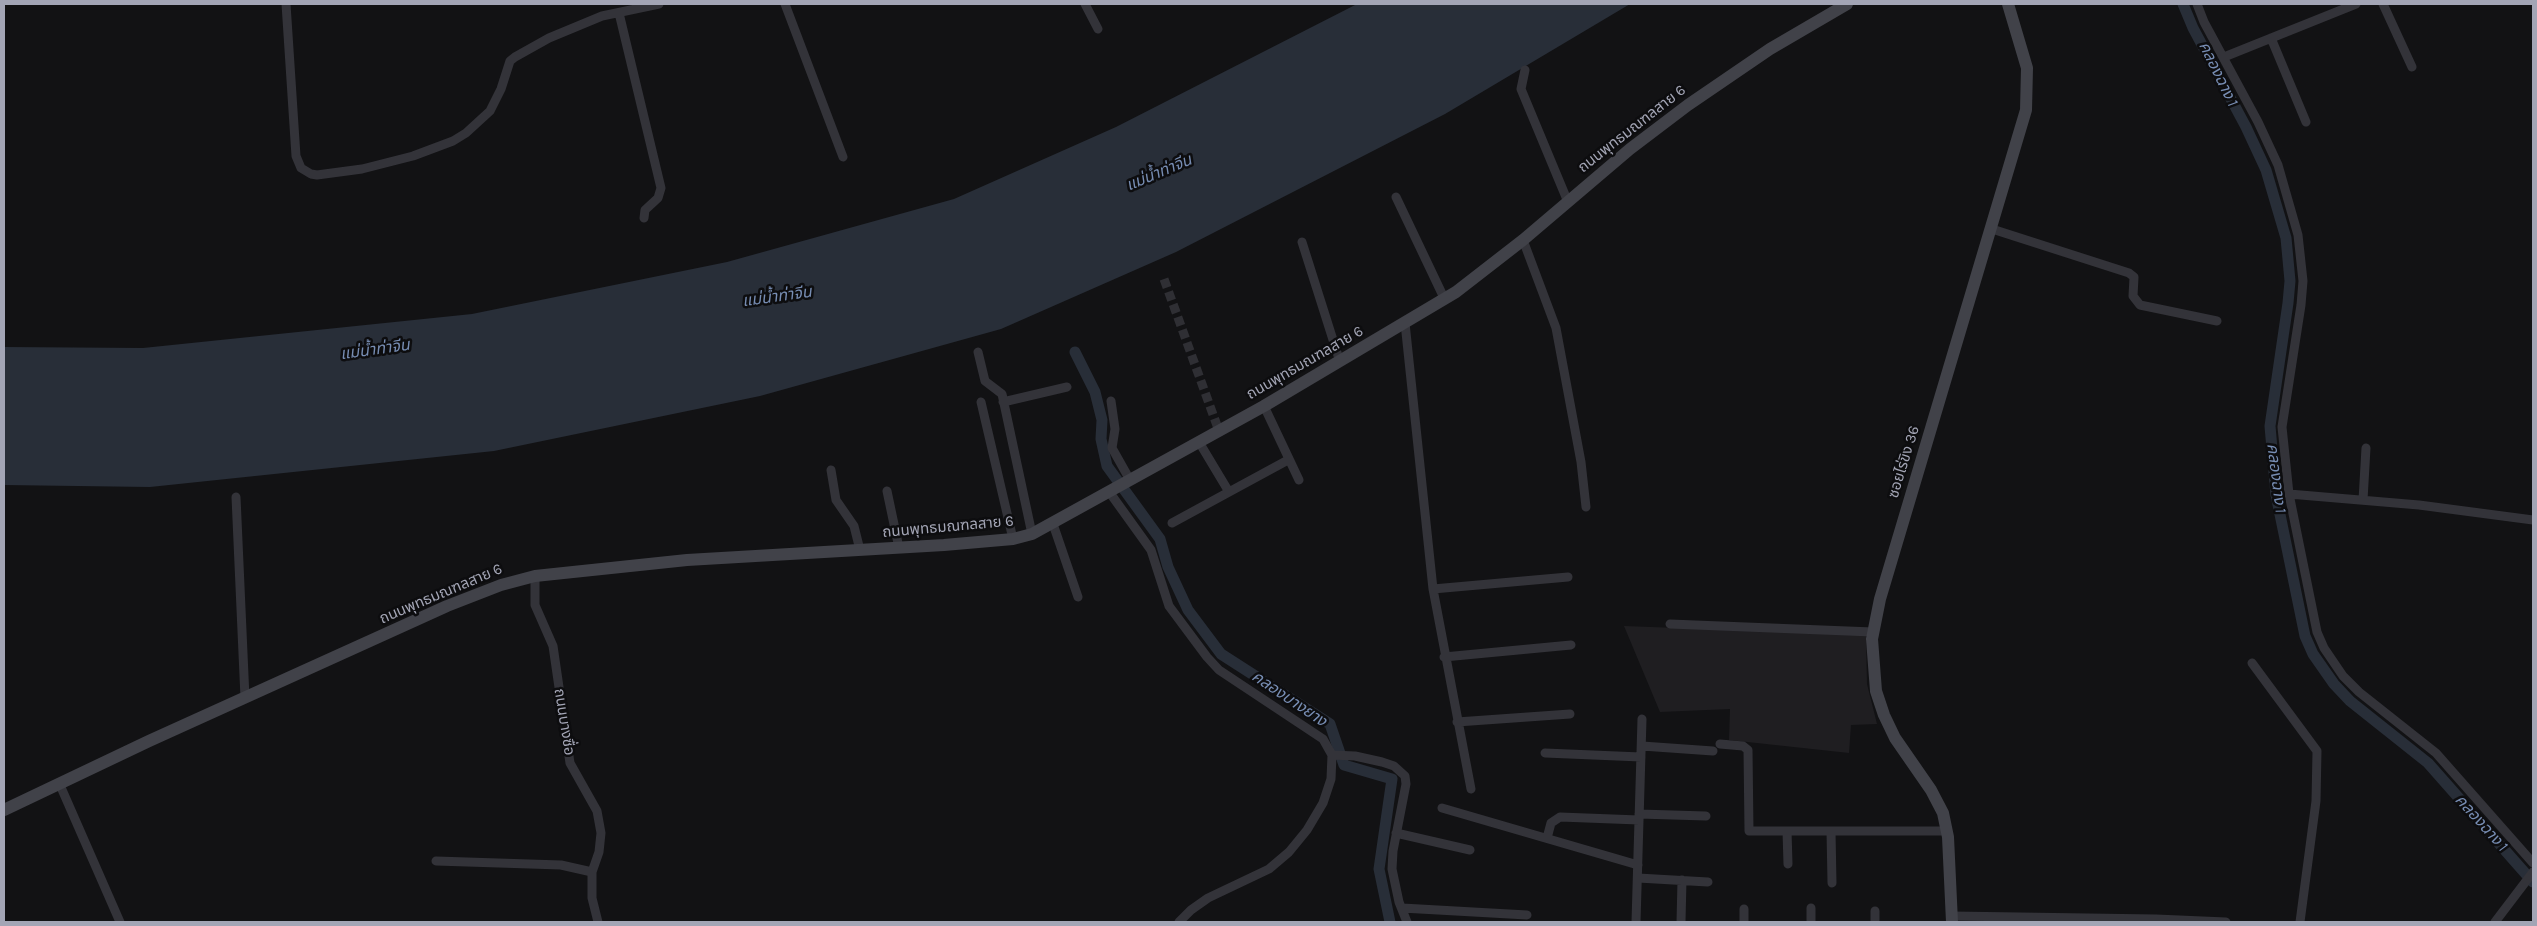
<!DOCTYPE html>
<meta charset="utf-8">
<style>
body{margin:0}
#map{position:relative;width:2537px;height:926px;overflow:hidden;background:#121214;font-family:Karla,sans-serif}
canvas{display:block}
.frame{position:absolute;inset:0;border:5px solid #a3a5b5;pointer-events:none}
</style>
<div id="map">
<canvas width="2537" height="926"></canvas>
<div class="frame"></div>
</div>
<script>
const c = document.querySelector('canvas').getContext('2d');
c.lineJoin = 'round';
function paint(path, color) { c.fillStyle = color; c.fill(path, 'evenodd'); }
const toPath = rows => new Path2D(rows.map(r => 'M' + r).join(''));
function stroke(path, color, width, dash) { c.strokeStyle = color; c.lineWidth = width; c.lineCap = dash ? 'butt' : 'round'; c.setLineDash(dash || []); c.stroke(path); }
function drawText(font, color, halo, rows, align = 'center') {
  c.font = font + ' Karla,"Noto Sans Thai",sans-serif'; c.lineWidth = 5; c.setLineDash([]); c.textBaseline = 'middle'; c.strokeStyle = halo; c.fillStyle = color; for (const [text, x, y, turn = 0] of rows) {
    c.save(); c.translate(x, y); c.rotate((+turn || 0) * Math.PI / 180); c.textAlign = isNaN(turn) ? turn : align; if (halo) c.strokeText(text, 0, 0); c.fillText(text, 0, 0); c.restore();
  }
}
const built = toPath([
 [1624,626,1866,635,1867,684,1877,724,1851,725,1849,753,1729,740,1730,709,1660,712]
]);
const water = toPath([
 [1357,4,1630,4,1445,114,1176,252,1001,329,760,396,494,451,150,487,4,485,4,347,143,348,472,314,727,262,954,199,1116,127]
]);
const canal = toPath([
 [2183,4,2193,28,2246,127,2266,170,2286,238,2290,281,2288,303,2270,426,2276,495,2305,636,2313,654,2334,684,2350,701,2428,763,2533,882],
 [1075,352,1095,392,1102,420,1101,439,1107,466,1160,539,1168,567,1188,610,1221,654,1330,724,1344,765,1392,779,1379,869,1390,922]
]);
const streetTunnel = toPath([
 [1164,279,1219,431]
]);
const street = toPath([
 [286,4,296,156,301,168,311,174,317,175,362,169,413,156,453,141,466,133,490,111,501,89,510,61,515,57,549,38,602,16,659,4],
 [785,4,843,157],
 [1085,4,1098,29],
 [2197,4,2204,22,2258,122,2278,165,2298,235,2303,281,2301,305,2282,427,2289,494,2317,632,2324,648,2343,676,2359,692,2436,753,2533,863],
 [2383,4,2412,67],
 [619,13,661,188,658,198,645,210,644,218],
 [2271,38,2306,122],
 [2224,57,2356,4],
 [1525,70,1521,89,1568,202],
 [1396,197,1445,300],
 [1992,229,2129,273,2134,277,2133,296,2140,305,2217,321],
 [1523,240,1556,328,1581,462,1586,507],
 [1302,242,1340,362],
 [1405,323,1433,589,1471,789],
 [978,352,985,381,1002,394,1032,534],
 [1111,401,1115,429,1112,448,1130,480],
 [981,402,1013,539],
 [1003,402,1067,387],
 [1264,406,1299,480],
 [831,470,836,500,854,526,860,550],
 [887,491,899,548],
 [1229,492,1288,460],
 [1110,493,1151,550,1169,606,1207,657,1219,670,1323,739,1332,755,1331,779,1323,803,1307,830,1289,852,1269,869,1208,898,1191,910,1179,922],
 [2289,494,2419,505,2533,520],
 [236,497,245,698],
 [2363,500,2366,448],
 [1172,523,1229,492,1199,442],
 [1053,524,1078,597],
 [535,576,535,605,553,646,570,763,597,811,601,833,599,852,592,872,592,898,598,922],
 [1433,589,1568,577],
 [1670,624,1873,632],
 [1444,657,1571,645],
 [2252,663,2317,751,2316,801,2300,922],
 [1457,722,1570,714],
 [1720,744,1743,746,1748,750,1749,831,1947,831],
 [1642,746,1713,751],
 [1545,753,1641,757],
 [1332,755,1355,756,1382,762,1394,766,1405,776,1406,784,1393,851,1392,869,1399,902,1407,922],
 [60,785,120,922],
 [1442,808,1638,865],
 [1639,814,1706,816],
 [1787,831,1788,864],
 [1831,831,1832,883],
 [1396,833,1470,850],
 [1547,838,1551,823,1560,817,1639,820],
 [436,861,561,865,592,872],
 [1638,878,1708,882],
 [1402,908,1527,915],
 [1875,911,1875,922],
 [1952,916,2156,919,2226,922],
 [1636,922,1642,719],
 [1681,922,1682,880],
 [1744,922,1744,909],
 [1811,922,1811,908],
 [2495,922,2533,872]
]);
const secondary = toPath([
 [4,810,149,741,447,606,501,585,535,576,687,560,944,545,1013,539,1032,534,1264,406,1456,292,1523,240,1630,149,1688,105,1770,49,1847,4],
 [1952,922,1948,837,1943,813,1931,790,1895,738,1884,715,1876,691,1872,639,1880,599,2026,110,2027,68,2008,4]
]);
const streetNames = [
 ["ถนนพุทธมณฑลสาย 6",1632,129,-38],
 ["ถนนพุทธมณฑลสาย 6",1305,363,-30],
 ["ซอยไร่ขิง 36",1904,462,-73],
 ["ถนนพุทธมณฑลสาย 6",948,527,-5],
 ["ถนนพุทธมณฑลสาย 6",441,594,-23],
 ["ถนนบางซื่อ",564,722,81]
];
const waterNames = [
 ["คลองฉาง 1",2218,74,64],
 ["แม่น้ำท่าจีน",1159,173,-23],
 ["แม่น้ำท่าจีน",777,297,-8],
 ["แม่น้ำท่าจีน",375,350,-8],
 ["คลองฉาง 1",2276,478,83],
 ["คลองบางยาง",1289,699,34],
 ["คลองฉาง 1",2481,823,48]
];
paint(built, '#1f1e21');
paint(water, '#282e38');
stroke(canal, '#282e38', 11);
stroke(streetTunnel, '#2f2f34', 9, [9, 4.5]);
stroke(street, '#333339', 9);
stroke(secondary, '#414249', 12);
drawText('15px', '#a3a5b5', '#0d0d0f', streetNames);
drawText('italic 16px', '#778db3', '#0d0d0f', waterNames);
</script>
